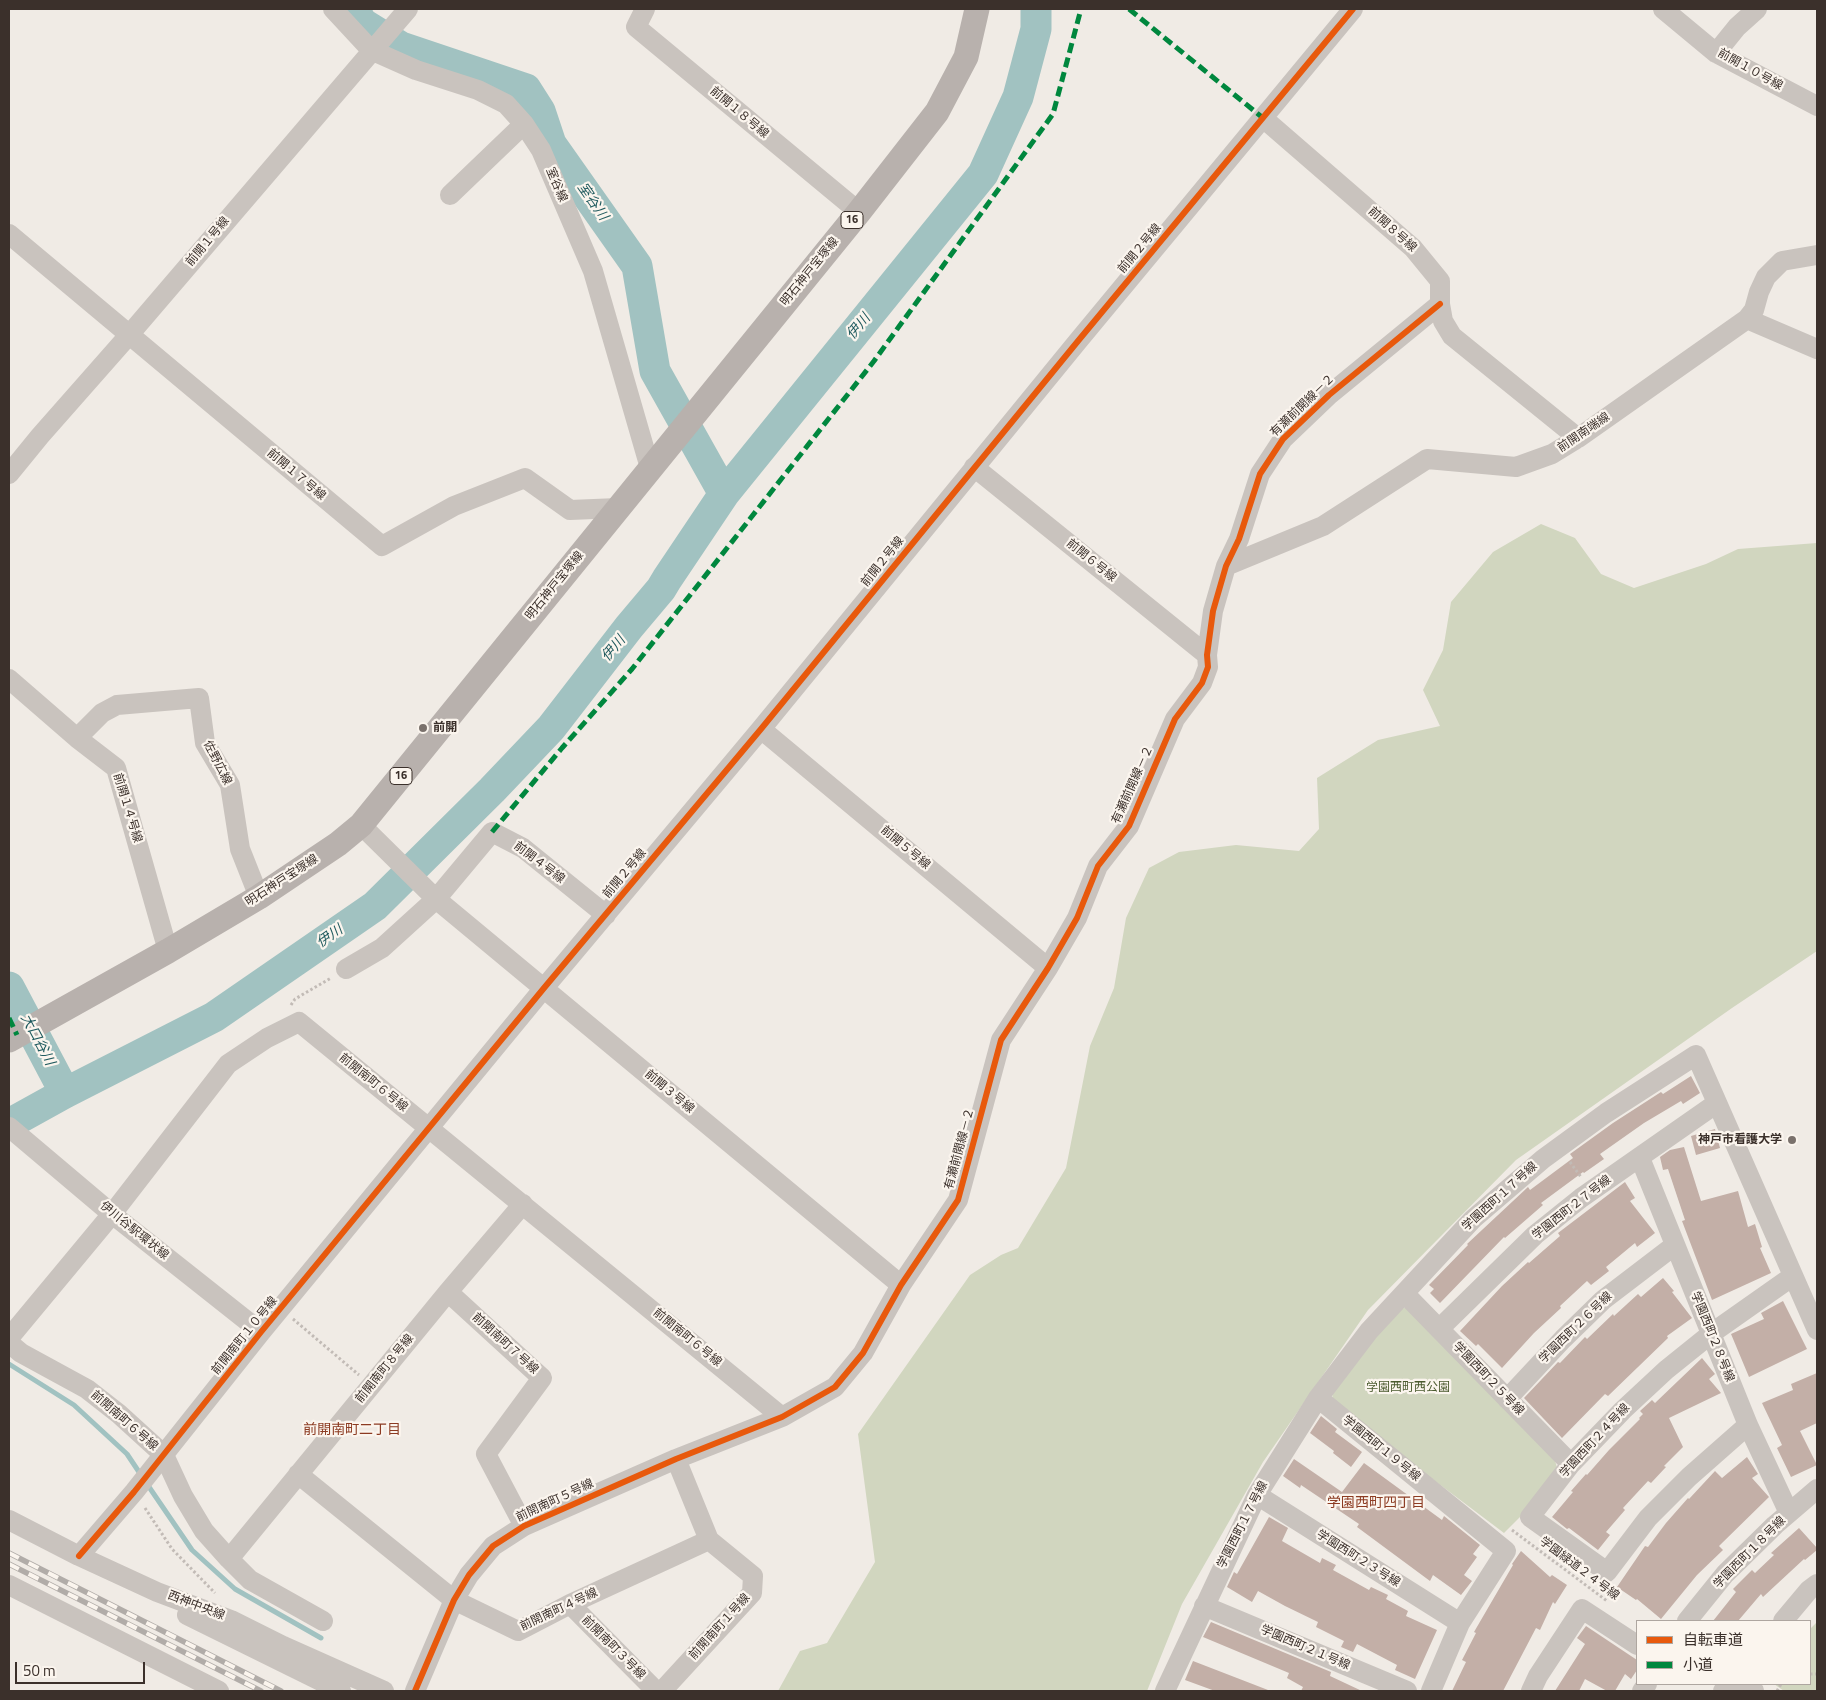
<!DOCTYPE html>
<meta charset="utf-8">
<style>
body{margin:0}
#map{position:relative;width:1826px;height:1700px;overflow:hidden;background:#f0ebe5;font-family:"Titillium Web","Noto Sans JP",sans-serif}
canvas{display:block}
.frame{position:absolute;inset:0;border:10px solid #3b302b;pointer-events:none}
.legend{position:absolute;left:1636px;top:1620px;width:175px;height:65px;box-sizing:border-box;background:#fbf5ee;border:1px solid #aea6a0;margin:0;padding:6px 9px;list-style:none;font-size:15px;color:#3b302b}
.legend li{display:flex;align-items:center;gap:10px;height:25px}
.legend b{width:25px;border:1px solid #aea6a0}
.scale{position:absolute;left:15px;top:1662px;width:130px;height:22px;box-sizing:border-box;border:2px solid #3b302b;border-top:0;padding-left:6px;font-size:15px;line-height:18px;white-space:nowrap;color:#3b302b;-webkit-text-stroke:4px #fbf5ee;paint-order:stroke}
</style>
<div id="map">
<canvas width="1826" height="1700"></canvas>
<div class="frame"></div>
<ul class="legend">
<li><b style="height:6px;background:#e8590c"></b>自転車道</li>
<li><b style="height:6px;background:#00873e"></b>小道</li>
</ul>
<div class="scale">50 m</div>
</div>
<script>
const c = document.querySelector('canvas').getContext('2d');
c.lineJoin = 'round';
function paint(path, color) { c.fillStyle = color; c.fill(path, 'evenodd'); }
const toPath = rows => new Path2D(rows.map(r => 'M' + r).join(''));
function stroke(path, color, width, dash) { c.strokeStyle = color; c.lineWidth = width; c.lineCap = dash ? 'butt' : 'round'; c.setLineDash(dash || []); c.stroke(path); }
function drawText(font, color, halo, rows, align = 'center') {
  c.font = font + ' "Titillium Web","Noto Sans JP",sans-serif'; c.lineWidth = 4.5; c.setLineDash([]); c.textBaseline = 'middle'; c.strokeStyle = halo; c.fillStyle = color; for (const [text, x, y, turn = 0] of rows) {
    c.save(); c.translate(x, y); c.rotate((+turn || 0) * Math.PI / 180); c.textAlign = isNaN(turn) ? turn : align; if (halo) c.strokeText(text, 0, 0); c.fillText(text, 0, 0); c.restore();
  }
}
const green = toPath([
 [1541,524,1575,538,1601,574,1634,588,1706,564,1738,549,1817,543,1817,951,1732,1008,1516,1160,1368,1310,1263,1462,1182,1604,1147,1691,778,1691,800,1651,827,1643,875,1562,858,1434,970,1275,1001,1255,1018,1248,1066,1168,1090,1046,1114,988,1126,918,1149,868,1179,852,1236,845,1299,851,1319,829,1317,778,1378,740,1440,726,1423,690,1443,650,1451,602,1493,552],
 [1411,1307,1554,1457,1558,1471,1521,1516,1504,1533,1333,1404,1332,1390,1398,1309],
 [1817,1622,1817,1691,1784,1691,1774,1684,1810,1684,1810,1629]
]);
const stream = toPath([
 [9,1364,74,1405,127,1454,141,1475],
 [147,1484,192,1550,235,1589,321,1638]
]);
const river = toPath([
 [354,9,362,23,401,47,526,89,540,111,551,144,637,266,655,371,724,494],
 [9,987,65,1093],
 [9,1124,65,1093,214,1017,375,906,492,790,551,728,629,627,661,589,667,579,724,494,983,174,1018,97,1036,29,1036,9]
]);
const building = toPath([
 [1691,1076,1700,1093,1683,1104,1681,1101,1644,1123,1600,1154,1604,1159,1584,1173,1583,1172,1541,1203,1543,1205,1505,1238,1504,1237,1440,1303,1430,1293,1434,1289,1429,1285,1468,1245,1467,1244,1528,1187,1530,1190,1573,1158,1570,1154,1613,1123,1661,1092,1663,1094],
 [1715,1129,1720,1148,1696,1155,1691,1136],
 [1684,1147,1701,1201,1738,1191,1748,1227,1755,1224,1762,1247,1760,1248,1771,1273,1712,1300,1682,1221,1685,1220,1668,1169,1663,1170,1660,1157,1670,1150],
 [1625,1182,1635,1198,1630,1201,1655,1233,1637,1247,1635,1243,1606,1267,1609,1271,1591,1285,1587,1281,1560,1306,1561,1308,1534,1333,1502,1368,1478,1344,1476,1346,1460,1331,1502,1286,1528,1262,1529,1263,1560,1236,1558,1233],
 [1663,1278,1674,1291,1672,1292,1692,1318,1667,1336,1668,1338,1608,1396,1605,1394,1562,1438,1524,1398,1558,1362,1560,1363,1585,1337,1587,1339,1613,1314,1614,1316,1638,1294,1641,1297],
 [1783,1301,1807,1349,1749,1377,1731,1334,1764,1319,1761,1313],
 [1702,1358,1715,1374,1709,1379,1721,1393,1669,1418,1683,1447,1664,1466,1666,1467,1651,1483,1648,1481,1623,1508,1625,1510,1606,1532,1610,1535,1598,1550,1569,1528,1567,1529,1552,1517,1573,1492,1571,1491,1586,1474,1587,1475,1609,1450,1640,1419,1639,1418,1643,1414,1640,1411,1652,1400,1655,1403],
 [1817,1373,1817,1423,1800,1431,1817,1465,1791,1477,1777,1448,1782,1445,1762,1403,1793,1390,1791,1384],
 [1321,1416,1337,1429,1335,1432,1362,1452,1351,1467,1333,1453,1334,1451,1310,1433],
 [1747,1457,1758,1474,1752,1478,1769,1497,1719,1546,1723,1550,1697,1575,1661,1619,1637,1599,1636,1600,1617,1587,1645,1546,1648,1547,1666,1523,1688,1498,1689,1499,1715,1471,1722,1478],
 [1294,1459,1342,1492,1364,1463,1442,1520,1444,1516,1480,1545,1473,1554,1477,1557,1464,1575,1472,1581,1461,1595,1433,1575,1430,1581,1357,1527,1359,1524,1301,1485,1300,1488,1283,1476],
 [1269,1517,1288,1528,1282,1541,1320,1563,1322,1558,1336,1565,1333,1570,1369,1590,1371,1587,1388,1595,1386,1599,1408,1611,1406,1616,1437,1630,1415,1679,1395,1670,1397,1665,1357,1644,1353,1652,1341,1647,1344,1641,1316,1627,1318,1622,1285,1606,1258,1591,1252,1602,1227,1587,1234,1572,1237,1574],
 [1799,1528,1817,1548,1817,1550,1805,1560,1804,1559,1763,1597,1761,1594,1738,1621,1713,1621,1736,1592,1733,1589,1752,1570,1755,1573,1774,1555,1771,1553],
 [1521,1551,1550,1577,1552,1575,1567,1585,1555,1604,1553,1602,1540,1630,1536,1628,1503,1691,1452,1691,1466,1662,1462,1660,1476,1633,1474,1632,1513,1565,1512,1564],
 [1211,1622,1331,1672,1330,1676,1362,1691,1301,1691,1303,1687,1287,1678,1289,1673,1203,1637],
 [1586,1626,1637,1660,1637,1670,1631,1679,1625,1674,1615,1691,1607,1691,1585,1679,1579,1691,1555,1691,1585,1644,1577,1638],
 [1193,1661,1268,1690,1268,1691,1215,1691,1185,1680]
]);
const path = toPath([
 [291,1005,295,999,331,978],
 [1570,1162,1581,1177],
 [293,1319,359,1375],
 [145,1508,172,1549,215,1593],
 [1512,1530,1607,1601],
 [1810,1674,1817,1674],
 [1777,1691,1781,1684]
]);
const minor = toPath([
 [333,9,371,50,416,70,478,90,506,104,524,124,541,150,593,271,650,468],
 [645,9,636,27,859,212],
 [1663,9,1716,53,1817,106],
 [1716,53,1737,27,1757,9],
 [1263,118,1413,248,1440,281,1440,304,1443,321,1452,336,1578,438],
 [450,195,524,124],
 [9,234,382,546,454,506,525,478,570,510,618,508],
 [1747,319,1817,349],
 [974,467,1207,655],
 [9,474,40,436,129,335,408,9],
 [1226,566,1323,526,1427,459,1516,467,1552,454,1578,438,1747,319,1754,310,1759,292,1766,277,1782,261,1817,255],
 [9,679,77,738,116,768,168,951],
 [761,729,1048,968],
 [77,738,102,713,117,705,199,698,205,743,230,785,240,849,259,897],
 [361,825,436,899,901,1285],
 [346,969,382,948,436,899,492,832,523,848,606,915],
 [9,1127,112,1214,261,1332],
 [1640,1158,1748,1425,1789,1513],
 [448,1292,542,1378,486,1454,524,1526],
 [1405,1294,1571,1464],
 [1439,1329,1535,1235,1581,1198,1717,1103],
 [9,1338,112,1214,228,1064,267,1038,299,1022,782,1417],
 [9,1343,21,1353,87,1389,119,1414,164,1455,183,1496,204,1531,229,1559,250,1580,323,1621],
 [1318,1398,1506,1551,1460,1623,1431,1691],
 [1507,1399,1563,1339,1603,1300,1675,1245],
 [1748,1425,1689,1477,1648,1518,1607,1572,1530,1517,1571,1464,1623,1410,1666,1370,1712,1333,1793,1276],
 [298,1474,454,1600,518,1631,570,1604,709,1540],
 [1257,1495,1460,1623],
 [9,1520,79,1556,157,1592,231,1620,283,1646,384,1691],
 [79,1556,134,1492,261,1332,544,988,761,729,1078,341,1353,9],
 [229,1559,448,1292,523,1204],
 [9,1585,219,1691],
 [570,1604,656,1691],
 [1204,1606,1407,1691],
 [187,1615,341,1691],
 [1687,1621,1725,1574,1775,1525,1817,1489],
 [1783,1621,1809,1590,1817,1584],
 [1744,1684,1754,1691],
 [415,1691,454,1600,469,1575,493,1546,524,1526,676,1459,782,1417,835,1387,863,1353,901,1285,958,1200,1001,1040,1048,968,1077,918,1098,866,1129,826,1175,719,1202,683,1208,667,1207,655,1213,611,1226,566,1239,539,1260,474,1283,439,1329,395,1440,304],
 [662,1691,752,1593,753,1576,709,1540,676,1459],
 [1165,1691,1257,1495,1318,1398,1369,1331,1473,1219,1543,1159,1606,1113,1696,1055,1817,1330],
 [1531,1691,1538,1676,1582,1609,1637,1645],
 [1642,1691,1647,1684],
 [1723,1691,1728,1684]
]);
const major = toPath([
 [9,1040,168,951,259,897,338,844,361,825,859,212,937,112,966,57,977,9]
]);
const rail = toPath([
 [9,1553,281,1691],
 [9,1564,261,1691]
]);
const quiet = toPath([
 [1129,9,1263,118],
 [492,832,562,748,632,669,874,361,1053,114,1081,9],
 [9,1018,17,1035]
]);
const cycleway = toPath([
 [79,1556,134,1492,261,1332,544,988,761,729,1078,341,1353,9],
 [415,1691,454,1600,469,1575,493,1546,524,1526,676,1459,782,1417,835,1387,863,1353,901,1285,958,1200,1001,1040,1048,968,1077,918,1098,866,1129,826,1175,719,1202,683,1208,667,1207,655,1213,611,1226,566,1239,539,1260,474,1283,439,1329,395,1440,304]
]);
const markers = [
 [423,728,5,"#7a716c"],
 [1792,1140,5,"#7a716c"]
];
const shields = [
 [852,220,22],
 [401,776,22]
];
const shieldNames = [
 ["16",852,220],
 ["16",401,776]
];
const streetNames = [
 ["前開１０号線",1750,70,29],
 ["前開１８号線",739,113,40],
 ["室谷線",556,185,67],
 ["前開８号線",1392,230,42],
 ["前開１号線",208,242,-50],
 ["前開２号線",1140,249,-50],
 ["明石神戸宝塚線",810,272,-51],
 ["有瀬前開線－２",1303,406,-44],
 ["前開南端線",1584,433,-34],
 ["前開１７号線",296,475,40],
 ["前開６号線",1091,561,39],
 ["前開２号線",883,562,-51],
 ["明石神戸宝塚線",555,586,-51],
 ["佐野広線",217,763,63],
 ["有瀬前開線－２",1133,785,-66],
 ["前開１４号線",127,808,73],
 ["前開５号線",905,848,40],
 ["前開４号線",539,863,37],
 ["前開２号線",625,874,-50],
 ["明石神戸宝塚線",282,881,-33],
 ["前開南町６号線",373,1083,39],
 ["前開３号線",669,1092,40],
 ["有瀬前開線－２",960,1149,-75],
 ["学園西町１７号線",1500,1197,-42],
 ["学園西町２７号線",1572,1208,-38],
 ["伊川谷駅環状線",134,1231,39],
 ["学園西町２６号線",1576,1328,-44],
 ["前開南町１０号線",245,1336,-51],
 ["学園西町２８号線",1712,1337,68],
 ["前開南町６号線",687,1338,39],
 ["前開南町７号線",505,1344,42],
 ["前開南町８号線",385,1369,-51],
 ["学園西町２５号線",1488,1379,46],
 ["前開南町６号線",124,1421,41],
 ["学園西町２４号線",1595,1441,-47],
 ["学園西町１９号線",1381,1449,39],
 ["前開南町５号線",555,1501,-25],
 ["学園西町１７号線",1243,1525,-63],
 ["学園西町１８号線",1750,1553,-45],
 ["学園西町２３号線",1358,1559,32],
 ["学園緑道２４号線",1579,1569,37],
 ["西神中央線",196,1606,21],
 ["前開南町４号線",559,1610,-25],
 ["前開南町１号線",720,1627,-48],
 ["前開南町３号線",613,1648,45],
 ["学園西町２１号線",1305,1648,23]
];
const poiNames = [
 ["前開",433,728],
 ["神戸市看護大学",1782,1140,"right"]
];
const parkNames = [
 ["学園西町西公園",1408,1388]
];
const waterNames = [
 ["室谷川",592,202,55],
 ["伊川",859,327,-51],
 ["伊川",614,649,-51],
 ["伊川",330,937,-35],
 ["大口谷川",37,1040,62]
];
const neighbourhoodNames = [
 ["前開南町二丁目",352,1431],
 ["学園西町四丁目",1376,1504]
];
paint(green, '#d1d6bf');
stroke(stream, '#a1c2c1', 5);
stroke(river, '#a1c2c1', 31);
paint(building, '#c3afa7');
stroke(path, '#c2bbb6', 3, [2.5, 2.5]);
stroke(minor, '#c9c3be', 20);
stroke(major, '#b8b1ad', 25);
stroke(rail, '#b1aca8', 5.5);
stroke(rail, '#fbf5ee', 4, [11]);
stroke(quiet, '#00873e', 5, [10, 5]);
stroke(cycleway, '#e8590c', 6);
for (const [x, y, r, color] of markers) { const dot = new Path2D(); dot.arc(x, y, r, 0, 2 * Math.PI); c.fillStyle = color; c.fill(dot); stroke(dot, '#fbf5ee', 2); }
for (const [x, y, w] of shields) { const box = new Path2D(); box.roundRect(x - w / 2, y - 8.5, w, 17, 4); c.fillStyle = '#fbf5ee'; c.fill(box); stroke(box, '#3b302b', 1); }
drawText('bold 11px', '#3b302b', null, shieldNames);
drawText('12px', '#3b302b', '#fbf5ee', streetNames);
drawText('bold 12px', '#3b302b', '#fbf5ee', poiNames, 'left');
drawText('12px', '#4a5a2e', '#fbf5ee', parkNames);
drawText('italic 14px', '#1f5a5e', '#fbf5ee', waterNames);
drawText('14px', '#8c3b22', '#fbf5ee', neighbourhoodNames);
</script>
